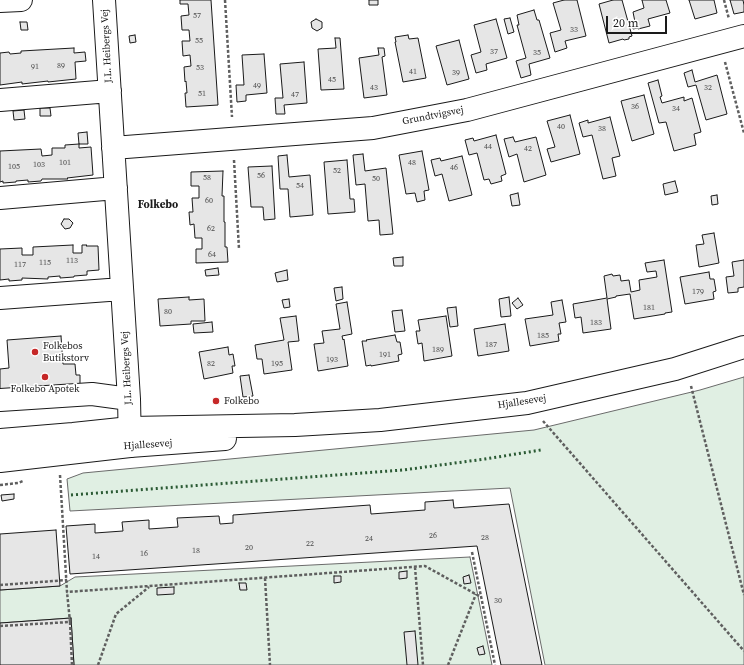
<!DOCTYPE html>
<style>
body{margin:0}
#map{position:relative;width:744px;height:665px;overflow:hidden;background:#fff;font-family:"Source Serif 4",serif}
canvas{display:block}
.scale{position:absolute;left:606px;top:16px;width:61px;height:18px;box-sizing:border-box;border:2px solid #1a1a1a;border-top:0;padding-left:5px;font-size:12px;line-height:14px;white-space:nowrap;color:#1a1a1a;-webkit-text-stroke:3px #fff;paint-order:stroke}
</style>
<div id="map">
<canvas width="744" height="665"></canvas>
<div class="scale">20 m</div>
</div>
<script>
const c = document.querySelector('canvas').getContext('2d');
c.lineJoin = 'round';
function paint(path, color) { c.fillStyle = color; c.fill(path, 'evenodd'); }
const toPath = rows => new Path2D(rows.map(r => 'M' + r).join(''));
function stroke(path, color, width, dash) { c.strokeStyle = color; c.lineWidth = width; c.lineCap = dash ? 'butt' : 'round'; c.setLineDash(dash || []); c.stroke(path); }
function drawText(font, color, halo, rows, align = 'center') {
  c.font = font + ' "Source Serif 4",serif'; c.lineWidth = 3; c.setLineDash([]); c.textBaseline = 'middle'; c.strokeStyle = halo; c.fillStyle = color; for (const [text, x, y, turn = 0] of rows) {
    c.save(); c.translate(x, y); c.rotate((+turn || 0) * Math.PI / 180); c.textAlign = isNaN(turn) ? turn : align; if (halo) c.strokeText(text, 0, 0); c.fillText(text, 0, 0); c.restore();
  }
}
const green = toPath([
 [744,377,744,665,545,665,510,488,70,511,67,479,83,473,534,430,700,390,744,377],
 [470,557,492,665,74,665,71,618,0,623,0,590,60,586,75,577,470,557]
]);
const building = toPath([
 [180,0,211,0,218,105,186,107,185,93,187,93,186,81,185,82,184,67,191,66,190,55,183,56,182,41,190,41,189,30,182,30,181,16,189,15,188,4,180,4,180,0],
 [369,0,378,0,378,5,369,5,369,0],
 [564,0,577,0,586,36,565,41,567,48,555,52,550,33,561,30,553,3,564,0],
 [613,0,622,0,632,36,629,37,629,39,624,40,623,39,609,43,599,4,613,0],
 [642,0,666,0,670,13,648,19,650,26,638,29,638,28,633,29,632,23,635,22,633,12,644,8,642,0],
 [689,0,714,0,717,13,695,19,689,0],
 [730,0,743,0,744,5,744,12,734,14,730,0],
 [534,10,537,20,539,20,550,58,529,64,531,75,521,78,516,61,526,58,517,25,519,25,517,15,534,10],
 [510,18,514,32,508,34,504,19,510,18],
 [316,19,322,22,322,28,317,31,312,28,311,22,316,19],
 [496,19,507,58,486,64,487,70,476,73,471,55,481,52,474,25,496,19],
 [20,22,27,22,28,30,21,30,20,22],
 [135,35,136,42,130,43,129,36,135,35],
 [408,35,409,39,418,38,426,78,403,82,395,42,396,42,395,37,408,35],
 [335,38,340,38,344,89,321,90,318,49,336,48,335,38],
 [459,40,469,79,447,85,436,46,459,40],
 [74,48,74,53,85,52,86,61,75,62,76,79,48,82,48,81,22,84,22,82,0,85,0,53,9,52,10,54,21,53,21,51,74,48],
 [378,48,384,48,385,56,382,57,387,95,364,98,359,58,379,55,378,48],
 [264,54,267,93,246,95,246,101,237,102,236,85,244,85,242,55,264,54],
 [304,62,307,103,284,105,285,114,276,114,275,98,283,98,280,64,304,62],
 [692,70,695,82,717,75,727,114,706,120,696,85,688,87,684,73,692,70],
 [658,80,662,96,660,97,662,103,684,97,684,101,692,98,701,132,694,134,696,145,674,151,666,122,659,123,648,83,658,80],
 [644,95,654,134,632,141,621,101,644,95],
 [40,108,50,108,51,116,40,116,40,108],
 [24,110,25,119,14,120,13,111,24,110],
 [570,115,580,154,551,162,547,149,555,147,547,121,570,115],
 [610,117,620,156,612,158,616,176,603,179,592,135,583,137,579,123,588,120,588,123,610,117],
 [87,132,88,144,79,144,78,133,87,132],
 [496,135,506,174,501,176,502,181,491,184,489,179,484,180,477,153,469,155,465,140,473,138,474,141,496,135],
 [513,137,515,142,536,137,546,175,524,182,517,154,509,157,504,139,513,137],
 [79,144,79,148,91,147,93,175,67,178,68,179,42,179,41,181,28,182,28,180,16,181,16,182,3,183,3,181,0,182,0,151,41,149,42,156,52,155,52,148,65,148,65,145,79,144],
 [422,151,429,190,424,191,425,200,417,202,415,193,406,194,399,155,422,151],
 [363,154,365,171,386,168,393,234,380,235,379,220,368,221,365,184,356,185,353,155,363,154],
 [287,155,289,177,310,175,313,215,290,217,288,189,280,189,278,156,287,155],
 [462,156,472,195,449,201,442,174,435,176,431,160,440,158,441,161,462,156],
 [347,160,350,199,354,199,355,212,328,214,324,162,347,160],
 [272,166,275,219,264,220,263,207,251,207,248,167,272,166],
 [223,171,222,196,224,196,224,222,225,222,225,247,227,247,228,262,196,263,196,249,202,249,202,238,195,238,194,224,190,225,189,212,193,212,192,198,199,198,199,186,191,186,191,172,223,171],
 [675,181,678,192,665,195,663,184,675,181],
 [518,193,520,205,512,206,510,195,518,193],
 [717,195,718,204,712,205,711,196,717,195],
 [64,219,69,219,73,223,70,228,65,229,61,224,64,219],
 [714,233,719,263,699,267,696,245,704,244,702,235,714,233],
 [73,245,73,253,82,253,82,245,87,245,86,246,98,246,99,270,87,271,87,275,74,276,74,277,60,278,60,276,48,277,48,279,22,278,22,280,9,281,9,279,0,280,0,249,22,248,22,255,33,255,33,247,73,245],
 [403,257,403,266,394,266,393,258,403,257],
 [664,260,672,312,665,313,665,314,634,319,630,294,616,296,616,297,607,299,611,329,583,333,581,317,575,318,573,304,607,298,604,276,612,274,613,276,620,275,621,281,629,280,631,292,640,290,639,280,657,277,656,271,647,272,645,263,664,260],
 [744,260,744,287,738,288,738,292,728,293,726,277,734,276,732,262,744,260],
 [218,268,219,275,206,276,205,270,218,268],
 [287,270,288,280,277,282,275,273,287,270],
 [709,272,710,279,714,279,716,291,713,292,714,299,685,304,680,277,709,272],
 [342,287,343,299,336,301,334,288,342,287],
 [189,297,189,300,204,299,205,321,191,321,191,324,160,326,158,299,189,297],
 [509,297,511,316,501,317,499,299,509,297],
 [518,298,523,305,517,309,512,303,518,298],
 [289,299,290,307,284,308,282,300,289,299],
 [562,300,566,322,559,323,561,334,558,334,559,341,530,346,525,319,553,315,551,302,562,300],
 [347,302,352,334,342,336,343,340,344,339,348,366,318,371,314,344,324,343,322,331,340,329,336,304,347,302],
 [456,307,458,326,450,327,447,308,456,307],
 [402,310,405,331,395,332,392,311,402,310],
 [296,316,299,341,288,342,292,370,264,374,262,359,257,359,255,345,284,340,280,318,296,316],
 [446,316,452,356,424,361,422,343,418,344,416,331,420,331,418,320,446,316],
 [212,322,213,332,194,333,193,324,212,322],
 [505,324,509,351,478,356,474,329,505,324],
 [395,335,397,342,400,342,402,354,398,355,399,361,371,366,371,365,366,366,362,341,367,341,366,340,395,335],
 [61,336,63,364,75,364,76,375,80,375,80,384,0,390,0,369,9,368,7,340,61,336],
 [228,347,229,355,233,354,235,366,232,366,233,373,204,379,199,352,228,347],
 [249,375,253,396,243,397,240,376,249,375],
 [14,494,14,499,2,501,1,495,14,494],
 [453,500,454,508,509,504,542,665,501,665,477,546,70,574,66,526,95,524,95,533,123,531,122,522,149,520,149,529,178,527,177,518,219,516,220,524,233,523,233,515,370,505,371,514,425,510,425,502,453,500],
 [56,530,60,586,0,590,0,534,56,530],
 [407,571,407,578,399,579,399,572,407,571],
 [469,575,471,583,464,584,463,577,469,575],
 [334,576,341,576,341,582,334,583,334,576],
 [239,583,246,583,247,590,240,590,239,583],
 [174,587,174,594,157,595,157,588,174,587],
 [71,618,74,665,0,665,0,623,71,618],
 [415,631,418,665,407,665,404,632,415,631],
 [483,646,485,654,479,655,477,648,483,646]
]);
const path = toPath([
 [225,0,232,117],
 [724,0,729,19],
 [725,62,744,133],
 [234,160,239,249],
 [691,386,744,595],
 [543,421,744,651],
 [60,475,67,592,425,566,481,597],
 [0,485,18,483,23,481],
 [472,552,495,665],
 [415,567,423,665],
 [265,578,270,665],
 [0,585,67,580],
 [70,622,72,665],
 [0,626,70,622,67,592],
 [98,665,116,614,149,587],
 [448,665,476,594]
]);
const minor = toPath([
 [104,0,129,399,130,446],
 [0,1,21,0],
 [0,100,110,91],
 [113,148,373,128,467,110,744,36],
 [0,198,116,188],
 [0,298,122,289],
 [0,400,92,394,129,399]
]);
const major = toPath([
 [0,440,73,434,130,428,295,425,380,420,527,403,675,369,744,347],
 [0,461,130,446,225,439]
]);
const hedge = toPath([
 [71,495,403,470,485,459,541,450]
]);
const markers = [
 [35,352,4,"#c62828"],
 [45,377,4,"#c62828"],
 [216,401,4,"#c62828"]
];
const numberNames = [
 ["57",197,16],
 ["33",574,30],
 ["55",199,41],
 ["37",494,52],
 ["35",537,53],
 ["89",61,66],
 ["91",35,67],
 ["53",200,68],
 ["41",413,72],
 ["39",456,73],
 ["45",332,80],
 ["49",257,86],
 ["43",374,88],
 ["32",708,88],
 ["51",202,94],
 ["47",295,95],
 ["36",635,107],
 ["34",676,109],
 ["40",561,127],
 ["38",602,129],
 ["44",488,147],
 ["42",528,149],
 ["101",65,163],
 ["48",412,163],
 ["103",39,165],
 ["105",14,167],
 ["46",454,168],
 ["52",337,171],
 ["56",261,176],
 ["58",207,178],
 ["50",376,179],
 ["54",300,186],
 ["60",209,201],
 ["62",211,229],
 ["64",212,255],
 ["113",72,261],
 ["115",45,263],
 ["117",20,265],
 ["179",698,292],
 ["181",649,308],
 ["80",168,312],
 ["183",596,323],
 ["185",543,336],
 ["187",491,345],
 ["189",438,350],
 ["191",385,355],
 ["193",332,360],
 ["82",211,364],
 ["195",277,364],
 ["26",433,536],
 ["28",485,538],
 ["24",369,539],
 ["22",310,544],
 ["20",249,548],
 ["18",196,551],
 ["16",144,554],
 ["14",96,557],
 ["30",498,601]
];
const streetNames = [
 ["J.L. Heibergs Vej",107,46,-93],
 ["Grundtvigsvej",433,116,-11],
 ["J.L. Heibergs Vej",127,368,-93],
 ["Hjallesevej",522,402,-9],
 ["Hjallesevej",148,445,-4]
];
const poiNames = [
 ["Folkebos",43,346],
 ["Butikstorv",43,358],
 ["Folkebo Apotek",45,389,"center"],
 ["Folkebo",224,401]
];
const neighbourhoodNames = [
 ["Folkebo",158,205]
];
paint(green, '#e0efe3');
stroke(green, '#6a6a6a', 1);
paint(building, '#e6e6e6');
stroke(building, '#1a1a1a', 1);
stroke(minor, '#1a1a1a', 24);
stroke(major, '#1a1a1a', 24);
stroke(path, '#5f5f5f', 2.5, [3, 2]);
stroke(minor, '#fff', 22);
stroke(major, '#fff', 22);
stroke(hedge, '#2b5a34', 3, [2, 3]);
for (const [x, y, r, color] of markers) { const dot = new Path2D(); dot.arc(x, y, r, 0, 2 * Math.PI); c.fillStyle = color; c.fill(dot); stroke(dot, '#fff', 1.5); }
drawText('8px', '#4d4d4d', null, numberNames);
drawText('10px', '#1a1a1a', '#fff', streetNames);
drawText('10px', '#1a1a1a', '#fff', poiNames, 'left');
drawText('bold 11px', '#1a1a1a', '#fff', neighbourhoodNames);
</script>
